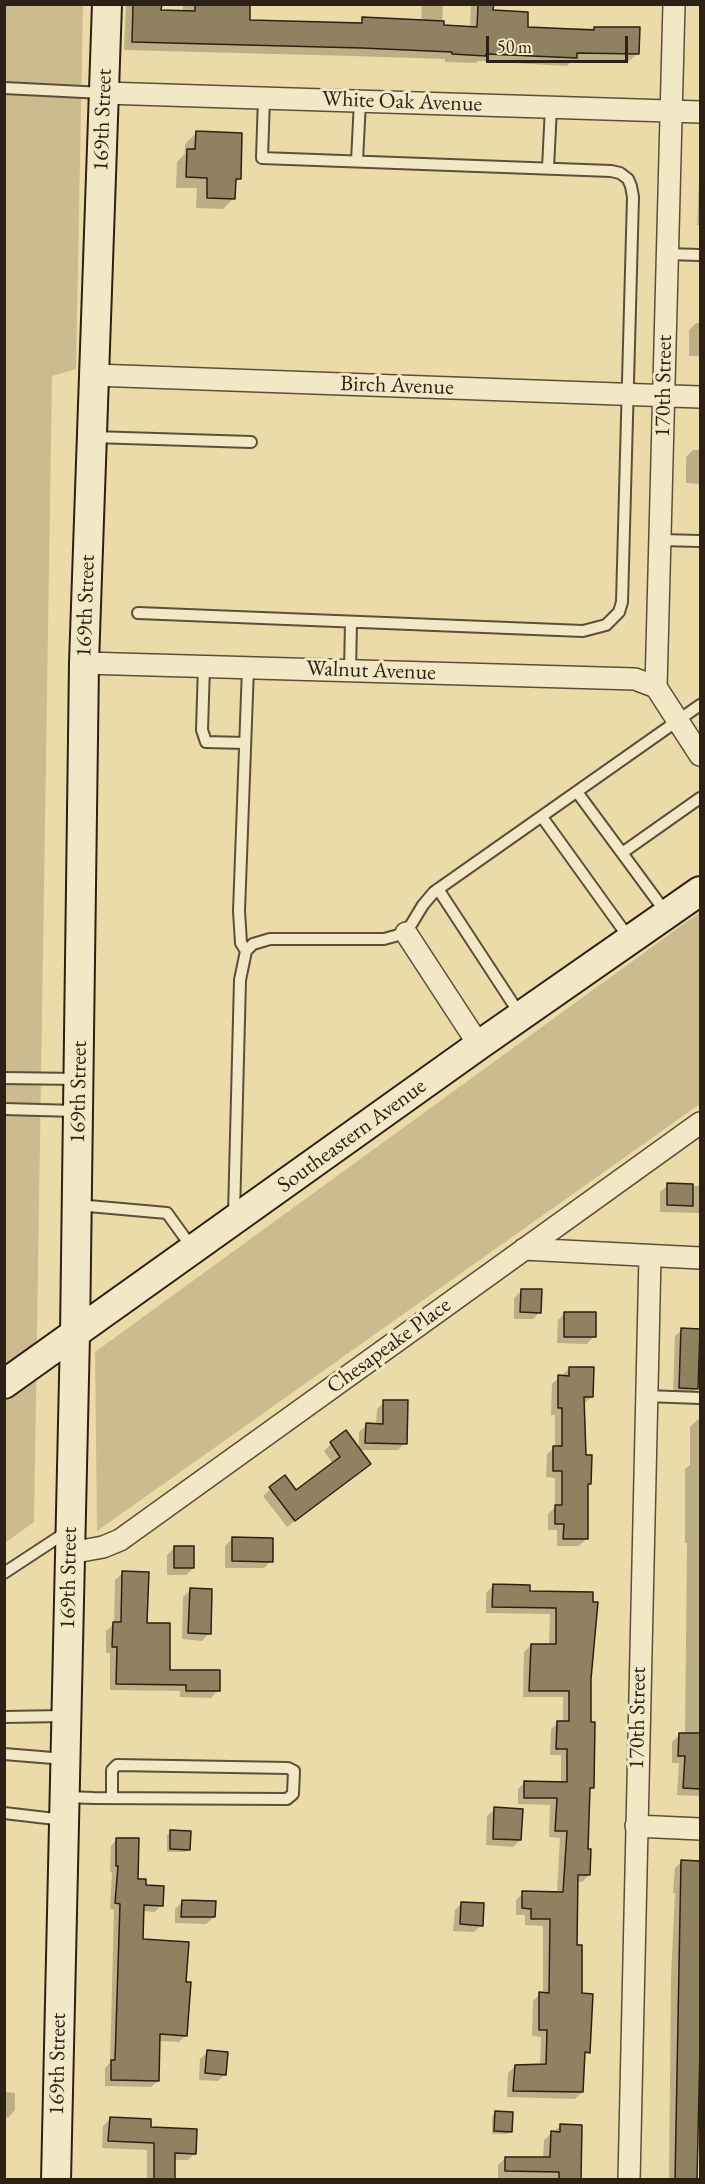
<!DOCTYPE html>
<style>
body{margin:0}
#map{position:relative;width:705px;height:2184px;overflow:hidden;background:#ebdba8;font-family:"EB Garamond",serif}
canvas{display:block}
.frame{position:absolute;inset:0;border:6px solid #2d2014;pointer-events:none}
.scale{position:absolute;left:486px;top:36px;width:142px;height:27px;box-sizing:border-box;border:3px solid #2d2014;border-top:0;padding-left:8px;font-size:18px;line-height:21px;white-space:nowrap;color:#2d2014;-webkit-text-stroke:4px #f2e8c6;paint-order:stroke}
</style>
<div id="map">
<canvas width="705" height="2184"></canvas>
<div class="frame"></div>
<div class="scale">50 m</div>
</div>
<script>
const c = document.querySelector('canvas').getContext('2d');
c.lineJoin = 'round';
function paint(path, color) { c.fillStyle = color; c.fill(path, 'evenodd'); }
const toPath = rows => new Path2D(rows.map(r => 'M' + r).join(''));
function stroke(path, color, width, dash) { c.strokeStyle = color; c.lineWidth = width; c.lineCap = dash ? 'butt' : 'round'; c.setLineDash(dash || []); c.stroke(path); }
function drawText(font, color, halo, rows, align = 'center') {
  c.font = font + ' "EB Garamond",serif'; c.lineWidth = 6; c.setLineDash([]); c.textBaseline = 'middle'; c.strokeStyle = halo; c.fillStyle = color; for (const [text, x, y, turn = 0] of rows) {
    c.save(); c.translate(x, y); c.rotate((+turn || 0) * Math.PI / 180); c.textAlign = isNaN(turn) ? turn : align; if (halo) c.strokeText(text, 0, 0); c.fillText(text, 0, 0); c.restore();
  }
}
const green = toPath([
 [5,5,83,5,76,369,52,376,34,1522,5,1543],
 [700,912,700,1104,97,1531,95,1352]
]);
const shadow = toPath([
 [126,4,160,4,160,11,183,12,183,4,249,4,248,21,415,25,421,22,422,4,443,4,442,27,470,28,471,4,492,4,492,12,526,28,564,30,566,28,638,29,638,53,629,61,572,60,567,66,478,61,476,63,445,62,445,59,352,56,124,50],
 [196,133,239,179,234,183,234,198,223,209,196,208,197,188,176,188,177,162,185,153,185,144],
 [700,182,700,225,697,225,699,183],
 [696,323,700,323,700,356,689,356,689,330],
 [693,450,700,450,700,484,686,483,686,457],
 [668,1185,700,1186,700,1213,660,1212,660,1192],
 [521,1291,540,1312,533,1319,514,1319,514,1298],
 [565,1313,594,1336,587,1344,557,1343,558,1320],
 [682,1330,700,1330,700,1362,698,1362,696,1389,690,1395,673,1394,675,1336],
 [569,1369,592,1397,583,1404,584,1457,590,1483,586,1486,586,1539,579,1546,557,1546,557,1530,548,1530,548,1514,555,1507,555,1478,546,1477,547,1454,555,1447,555,1415,551,1415,552,1384],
 [384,1402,405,1443,398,1450,359,1450,359,1432,366,1425,376,1425,377,1409],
 [697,1420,700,1420,700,1796,677,1795,679,1763,672,1763,672,1742,679,1735,685,1735,687,1543,685,1543,685,1469,690,1465,690,1427],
 [331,1444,369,1464,287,1527,263,1496,284,1477,296,1492,333,1464,324,1451],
 [232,1539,271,1561,264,1568,225,1568,225,1546],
 [174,1548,193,1568,186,1575,167,1575,167,1555],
 [123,1573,168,1671,218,1690,211,1698,180,1697,180,1691,110,1690,110,1653,106,1653,106,1631,114,1624,115,1580],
 [493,1586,528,1592,591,1593,589,1679,592,1787,588,1791,586,1851,589,1875,582,1882,576,1882,575,1946,588,2052,583,2057,582,2092,575,2099,507,2097,508,2073,515,2066,540,2066,541,2037,532,2036,533,2001,540,1994,543,1994,543,1926,525,1925,525,1915,516,1915,516,1900,523,1893,557,1893,560,1838,549,1837,550,1805,518,1804,518,1789,525,1782,561,1783,561,1755,550,1755,551,1729,558,1723,563,1723,563,1697,523,1697,524,1652,531,1645,549,1645,550,1614,486,1613,486,1593],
 [190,1590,209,1633,202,1641,182,1639,183,1597],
 [4,1622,6,1622,4,1664],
 [495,1809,520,1840,513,1847,486,1845,487,1816],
 [171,1832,189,1849,186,1852,167,1852,167,1835],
 [117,1839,137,1880,161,1905,155,1912,143,1911,141,1940,185,1984,186,2035,179,2042,159,2041,158,2081,151,2087,105,2086,105,2068,110,2063,114,1910,110,1909,112,1872,110,1872,111,1846],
 [682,1861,700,1862,700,2071,698,2071,695,2180,669,2180,671,1977,675,1893,673,1893,675,1868],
 [182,1902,214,1917,206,1924,175,1923,175,1909],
 [462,1903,481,1925,474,1932,453,1931,455,1910],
 [207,2052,225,2074,218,2081,199,2080,200,2059],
 [4,2092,15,2093,15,2110,8,2118,4,2117],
 [496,2113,511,2131,507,2134,492,2134,492,2116],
 [110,2119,149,2128,195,2153,188,2160,174,2160,174,2180,147,2180,147,2150,102,2148,103,2126],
 [560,2126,580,2180,498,2178,498,2165,505,2158,543,2158,544,2140]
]);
const building = toPath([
 [133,4,162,4,161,10,195,11,195,4,250,4,250,20,362,23,362,17,444,21,444,25,477,27,478,4,494,4,493,10,528,12,528,27,594,30,594,27,640,27,639,54,577,53,577,58,486,54,486,56,452,54,452,52,361,48,132,42,133,4],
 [196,131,242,133,241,179,236,179,235,199,207,198,207,178,186,177,187,149,195,149,196,131],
 [667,1183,693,1184,693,1206,667,1205,667,1183],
 [521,1289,542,1289,541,1313,520,1312,521,1289],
 [564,1312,596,1312,596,1337,564,1337,564,1312],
 [681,1328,700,1329,698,1389,679,1388,681,1328],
 [569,1367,594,1367,593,1397,584,1397,586,1455,592,1455,591,1484,588,1484,588,1539,563,1539,564,1524,555,1524,555,1505,562,1505,562,1471,553,1471,553,1446,562,1446,562,1408,558,1408,558,1375,569,1376,569,1367],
 [383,1400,408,1400,407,1444,365,1443,366,1423,383,1424,383,1400],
 [346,1430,371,1464,295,1521,269,1487,285,1475,296,1490,340,1457,330,1442,346,1430],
 [232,1537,273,1538,273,1562,232,1561,232,1537],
 [174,1546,194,1546,194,1568,174,1568,174,1546],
 [122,1571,149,1572,147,1623,170,1623,170,1670,220,1670,220,1691,186,1691,186,1685,116,1684,117,1647,112,1647,113,1622,121,1622,122,1571],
 [493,1584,530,1585,530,1591,593,1592,593,1602,598,1602,591,1679,591,1722,595,1722,594,1788,590,1788,588,1849,591,1849,590,1875,578,1875,577,1945,582,1945,582,1993,593,1994,590,2053,585,2052,583,2092,513,2091,515,2065,546,2064,547,2030,539,2030,539,1992,549,1993,550,1919,531,1919,531,1909,522,1908,522,1891,563,1892,567,1831,555,1831,557,1798,524,1798,524,1781,567,1782,567,1749,556,1749,557,1721,569,1721,569,1691,529,1691,531,1644,556,1644,556,1608,492,1607,493,1584],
 [190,1588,212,1589,211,1634,188,1633,190,1588],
 [679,1733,700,1733,700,1789,683,1788,685,1756,678,1756,679,1733],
 [494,1807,523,1809,521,1840,493,1839,494,1807],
 [170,1830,191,1831,190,1850,170,1849,170,1830],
 [116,1838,139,1838,138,1879,146,1879,146,1885,164,1886,163,1906,144,1905,143,1939,189,1942,186,1982,191,1982,187,2036,160,2034,159,2081,111,2080,111,2060,115,2060,120,1904,115,1903,118,1866,116,1866,116,1838],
 [681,1860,700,1861,700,2048,697,2180,675,2180,681,1860],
 [182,1900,216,1901,215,1917,181,1917,182,1900],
 [461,1902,484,1903,483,1926,460,1924,461,1902],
 [207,2050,228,2052,226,2075,205,2073,207,2050],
 [495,2111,513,2112,512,2132,494,2131,495,2111],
 [110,2117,151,2119,151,2127,197,2129,196,2154,175,2153,175,2180,154,2180,154,2143,108,2141,110,2117],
 [560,2124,582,2125,581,2180,559,2180,559,2172,505,2171,505,2157,550,2157,551,2131,560,2132,560,2124]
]);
const lane = toPath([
 [4,88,103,93],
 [357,161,360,101],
 [548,168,551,107],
 [667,254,700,255],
 [93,437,251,442],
 [660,540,700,541],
 [138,613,583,631,606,625,619,612,622,602,633,197,631,186,628,179,620,173,611,171,262,158,264,98],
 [204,666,202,730,206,742,245,743],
 [350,671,351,622],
 [577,792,667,914],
 [542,817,629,938],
 [622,853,700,798],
 [438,889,521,1016],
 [246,951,241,943,239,911,248,668],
 [4,1078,78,1079],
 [4,1109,76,1111],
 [77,1205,167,1213,193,1249],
 [234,1214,240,980,246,951,253,944,270,939,384,939,406,933,423,905,434,892,700,705],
 [646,1396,700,1398],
 [4,1573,68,1531],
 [4,1717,64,1716],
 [4,1754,65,1759],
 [65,1797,94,1798,287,1799,293,1794,294,1771,288,1768,117,1765,112,1770,112,1798],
 [4,1813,64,1820]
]);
const street = toPath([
 [674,4,656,687,700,755],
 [104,93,700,112],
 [94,375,700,397],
 [84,663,635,679,656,687],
 [406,933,479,1045],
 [524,1249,700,1258],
 [70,1553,103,1547,120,1540,700,1123],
 [636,1826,700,1829],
 [629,2180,650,1256]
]);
const secondary = toPath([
 [4,1384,479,1045,700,891],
 [56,2180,75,1334,84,663,107,4]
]);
const streetNames = [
 ["White Oak Avenue",402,102,2],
 ["169th Street",103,120,-88],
 ["Birch Avenue",397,386,2],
 ["170th Street",664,386,-89],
 ["169th Street",86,606,-88],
 ["Walnut Avenue",371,671,2],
 ["169th Street",79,1092,-89],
 ["Southeastern Avenue",352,1136,-36],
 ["Chesapeake Place",389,1346,-36],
 ["169th Street",69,1578,-89],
 ["170th Street",638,1718,-89],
 ["169th Street",58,2064,-89]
];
paint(green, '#cbbb8f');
paint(shadow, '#0003');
paint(building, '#908161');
stroke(building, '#2d2014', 1.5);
stroke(lane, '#5c4f39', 14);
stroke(street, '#5c4f39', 24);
stroke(secondary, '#2d2014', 32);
stroke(lane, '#f2e8c6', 10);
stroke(street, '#f2e8c6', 21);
stroke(secondary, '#f2e8c6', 28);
drawText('22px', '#2d2014', '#f2e8c6', streetNames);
</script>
